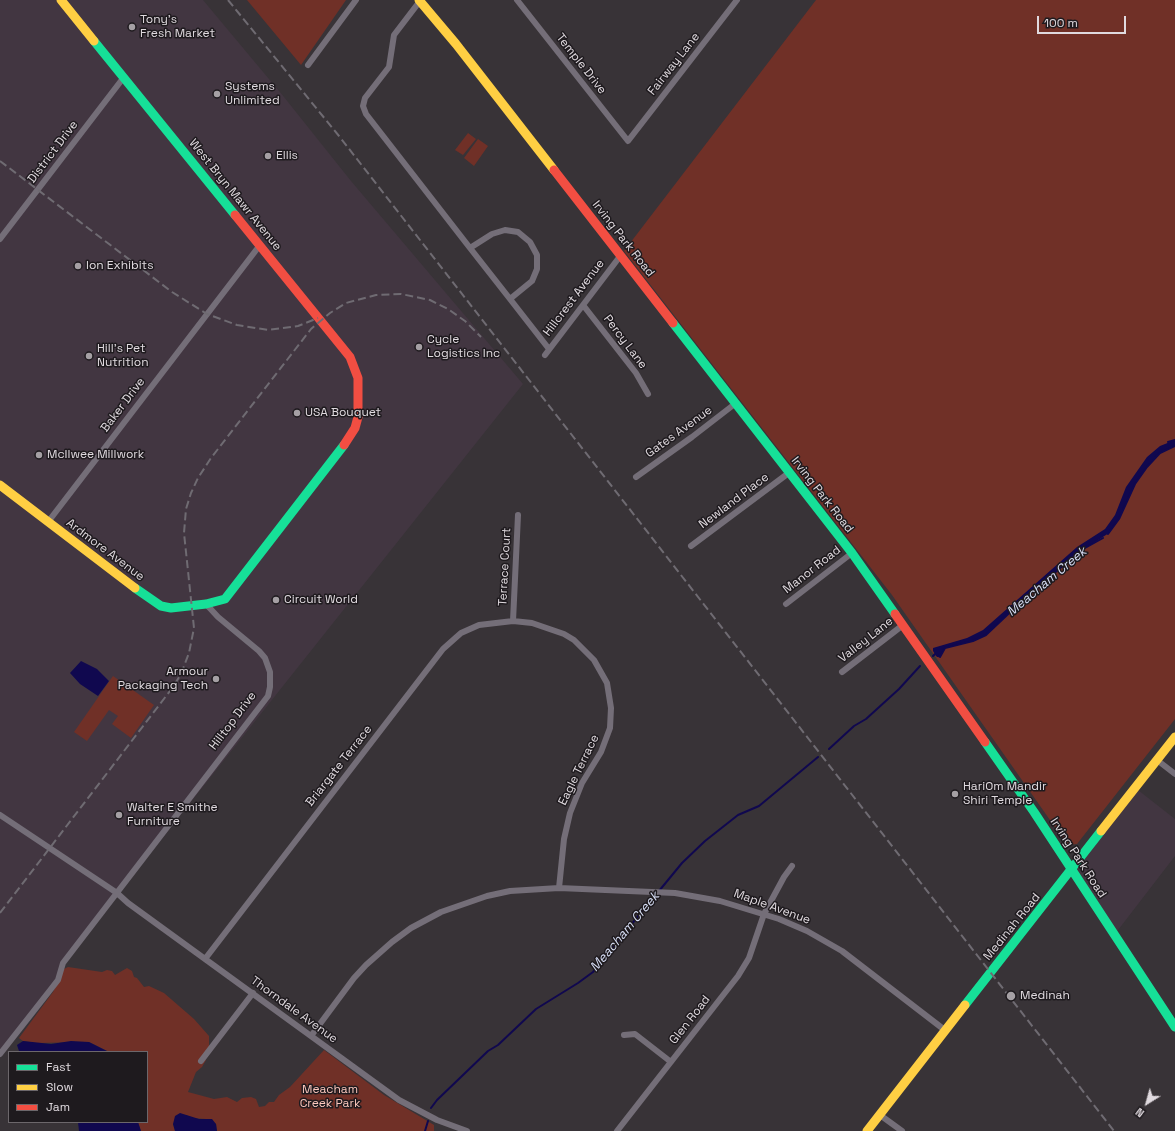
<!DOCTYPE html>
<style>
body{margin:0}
#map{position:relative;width:1175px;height:1131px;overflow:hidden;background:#383337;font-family:"Space Grotesk",sans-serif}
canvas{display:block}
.legend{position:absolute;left:8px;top:1051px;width:140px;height:72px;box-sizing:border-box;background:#1e1a1e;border:1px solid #6c676b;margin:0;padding:5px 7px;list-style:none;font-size:12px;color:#e0dadf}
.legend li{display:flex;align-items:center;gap:8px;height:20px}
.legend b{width:20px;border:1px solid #6c676b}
.north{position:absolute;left:1127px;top:1083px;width:40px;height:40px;-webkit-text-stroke:3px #1e1a1e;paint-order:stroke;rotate:217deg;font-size:11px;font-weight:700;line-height:16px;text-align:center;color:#e0dadf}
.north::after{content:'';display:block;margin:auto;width:14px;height:18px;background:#e0dadf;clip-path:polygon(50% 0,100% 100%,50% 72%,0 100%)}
.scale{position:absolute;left:1037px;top:16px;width:89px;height:18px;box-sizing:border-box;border:2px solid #e0dadf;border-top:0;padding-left:5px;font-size:12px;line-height:14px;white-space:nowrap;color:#e0dadf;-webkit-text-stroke:3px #1e1a1e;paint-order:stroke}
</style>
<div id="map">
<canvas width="1175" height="1131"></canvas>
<ul class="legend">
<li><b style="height:5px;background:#16e098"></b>Fast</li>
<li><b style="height:5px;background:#ffcf43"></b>Slow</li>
<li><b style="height:5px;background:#f24e42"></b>Jam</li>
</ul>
<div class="north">N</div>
<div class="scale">100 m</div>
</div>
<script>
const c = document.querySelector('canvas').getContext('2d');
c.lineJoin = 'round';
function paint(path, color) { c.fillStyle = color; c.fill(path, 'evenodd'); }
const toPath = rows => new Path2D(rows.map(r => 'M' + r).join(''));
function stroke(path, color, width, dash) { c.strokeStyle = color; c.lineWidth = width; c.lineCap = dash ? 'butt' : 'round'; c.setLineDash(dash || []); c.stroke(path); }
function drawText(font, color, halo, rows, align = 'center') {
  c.font = font + ' "Space Grotesk",sans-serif'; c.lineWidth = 3; c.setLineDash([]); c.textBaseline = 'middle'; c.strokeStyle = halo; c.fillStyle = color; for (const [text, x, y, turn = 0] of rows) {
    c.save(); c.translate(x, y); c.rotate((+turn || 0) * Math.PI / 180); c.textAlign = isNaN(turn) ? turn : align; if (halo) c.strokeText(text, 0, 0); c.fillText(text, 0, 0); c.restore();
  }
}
const built = toPath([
 [0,0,203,0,284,97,351,181,523,384,70,954,58,980,0,1054],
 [1138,790,1175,819,1175,856,1115,934,1077,869]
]);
const green = toPath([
 [247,0,346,0,301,65],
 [816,0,1175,0,1175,719,1077,844,1068,845,1064,840,892,595,624,251],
 [468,133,476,139,463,155,455,150],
 [478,139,488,146,474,166,464,158],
 [113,676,154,705,131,738,112,724,118,716,109,710,87,741,74,732],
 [68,967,102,972,107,970,112,971,115,975,127,968,132,971,134,977,137,978,144,987,149,986,164,993,194,1019,209,1036,209,1047,203,1055,206,1060,202,1067,196,1072,188,1092,214,1099,227,1097,237,1102,242,1098,251,1097,256,1099,259,1107,265,1106,269,1102,274,1102,279,1095,290,1087,324,1050,384,1095,434,1125,434,1131,217,1131,216,1124,206,1119,193,1118,186,1115,173,1124,175,1131,141,1131,138,1122,147,1122,147,1052,109,1052,89,1042,36,1043,23,1041,19,1038,53,992,64,969]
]);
const water = toPath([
 [1175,440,1175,446,1160,453,1147,467,1135,484,1119,519,1109,533,1075,555,1020,602,986,635,973,641,945,648,940,657,937,657,933,651,933,648,967,638,983,630,1077,547,1105,529,1115,515,1126,487,1147,457,1160,446],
 [81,661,97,669,109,681,98,696,80,684,70,673],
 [23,1041,51,1044,71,1041,89,1042,109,1052,22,1052,19,1051,17,1045],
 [180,1113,199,1119,212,1119,216,1124,217,1131,175,1131,173,1124,175,1116],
 [78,1122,138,1122,141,1131,79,1131]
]);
const stream = toPath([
 [1168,442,1175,440],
 [1108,534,1119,519,1135,484,1147,467,1160,453,1175,446],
 [1075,555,1085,548,1103,538],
 [1034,591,1067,562],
 [933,656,935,654,940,657,945,648,973,641,986,635,1023,600],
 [829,749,854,726,866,719,899,689,920,666],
 [659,891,682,863,705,841,738,815,759,806,818,757],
 [431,1108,437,1100,488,1051,498,1045,536,1009,578,983,593,972,656,894],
 [425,1131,428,1121]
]);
const street = toPath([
 [517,0,628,141,737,0],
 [420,1,394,35,389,67,365,98,363,106,366,114,470,248],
 [308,65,356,0],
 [505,230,518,232,530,242,537,255,537,269,532,281,510,299,470,248,492,234,505,230],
 [0,239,124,77],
 [510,299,549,349],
 [583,305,636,373,648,394],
 [545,355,621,255],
 [636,477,692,437,736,403],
 [48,522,260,245],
 [691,546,790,472],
 [786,604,852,553],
 [513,621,518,515],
 [842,672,903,625],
 [1157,760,1175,774],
 [0,815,117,893,128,903,399,1100,437,1120,467,1131],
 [205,959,443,649,461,633,479,625,513,621,532,623,564,634,574,640,594,660,607,683,611,708,610,728,601,752,582,783,570,813,564,839,559,888],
 [624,1035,635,1034,671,1062],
 [311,1036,354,978,366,965,392,942,411,928,441,912,487,896,510,891,559,888,675,893,720,901,779,919,807,931,842,951,946,1031],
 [0,1054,51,989,58,980,63,963,268,696,270,687,270,672,265,658,259,651,218,617,206,604],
 [201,1061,253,993],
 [880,1115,902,1131],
 [617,1131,738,976,749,958,764,914,784,877,792,866]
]);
const fast = toPath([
 [94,41,235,215],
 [673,323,852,553,895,614],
 [135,588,161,606,171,608,206,604,225,599,344,445],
 [985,742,1034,812,1175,1027],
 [965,1005,1101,831]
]);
const slow = toPath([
 [61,0,94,41],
 [419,0,456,44,554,170],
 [0,485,135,588],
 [1101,831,1175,737],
 [867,1131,965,1005]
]);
const jam = toPath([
 [554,170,673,323],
 [235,215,350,357,358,378,358,417,355,428,344,445],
 [895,614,985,742]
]);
const rail = toPath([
 [228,0,339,136,1114,1131],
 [0,161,172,292,207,314,237,325,268,330,298,326,318,318],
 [0,913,173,687,181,674,189,653,194,628,184,533,186,509,191,493,198,478,211,458,311,329,330,313,346,303,376,295,401,294,430,300,448,309,465,321,481,337]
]);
const markers = [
 [132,27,4,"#a5a0a4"],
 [217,94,4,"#a5a0a4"],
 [268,156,4,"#a5a0a4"],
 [78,266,4,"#a5a0a4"],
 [419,347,4,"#a5a0a4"],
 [89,356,4,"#a5a0a4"],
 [297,413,4,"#a5a0a4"],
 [39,455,4,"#a5a0a4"],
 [276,600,4,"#a5a0a4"],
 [216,679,4,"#a5a0a4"],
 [955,794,4,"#a5a0a4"],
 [119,815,4,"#a5a0a4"],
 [1011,996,5,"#a5a0a4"]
];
const poiNames = [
 ["Tony's",140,20],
 ["Fresh Market",140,34],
 ["Systems",225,87],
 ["Unlimited",225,101],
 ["Ellis",276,156],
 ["Ion Exhibits",86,266],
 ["Cycle",427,340],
 ["Logistics Inc",427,354],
 ["Hill's Pet",97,349],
 ["Nutrition",97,363],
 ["USA Bouquet",305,413],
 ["McIlwee Millwork",47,455],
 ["Circuit World",284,600],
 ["Armour",208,672,"right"],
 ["Packaging Tech",208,686,"right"],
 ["HariOm Mandir",963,787],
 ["Shiri Temple",963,801],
 ["Walter E Smithe",127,808],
 ["Furniture",127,822],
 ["Medinah",1020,996]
];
const streetNames = [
 ["Temple Drive",581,64,52],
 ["Fairway Lane",674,64,-52],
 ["District Drive",53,152,-53],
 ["West Bryn Mawr Avenue",235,195,51],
 ["Irving Park Road",623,239,52],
 ["Hillcrest Avenue",574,298,-53],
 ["Percy Lane",625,342,53],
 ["Baker Drive",123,405,-53],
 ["Gates Avenue",679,432,-36],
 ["Irving Park Road",822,495,52],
 ["Newland Place",734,501,-37],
 ["Ardmore Avenue",105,550,37],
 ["Terrace Court",505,567,-87],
 ["Manor Road",812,570,-38],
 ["Valley Lane",866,640,-38],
 ["Hilltop Drive",233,721,-53],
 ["Briargate Terrace",339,766,-52],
 ["Eagle Terrace",579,770,-64],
 ["Irving Park Road",1078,858,57],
 ["Maple Avenue",772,907,20],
 ["Medinah Road",1012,927,-51],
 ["Thorndale Avenue",294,1010,36],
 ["Glen Road",690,1020,-52]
];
const parkNames = [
 ["Meacham",330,1090],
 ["Creek Park",330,1104]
];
const waterNames = [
 ["Meacham Creek",1047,582,-40],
 ["Meacham Creek",625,932,-50]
];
paint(built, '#423641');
paint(green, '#703027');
paint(water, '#10084f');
stroke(stream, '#10084f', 2);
stroke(street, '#746e78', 6);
stroke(fast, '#16e098', 9);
stroke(slow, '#ffcf43', 9);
stroke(jam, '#f24e42', 9);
stroke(rail, '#6f6b72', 2, [8, 4]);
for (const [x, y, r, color] of markers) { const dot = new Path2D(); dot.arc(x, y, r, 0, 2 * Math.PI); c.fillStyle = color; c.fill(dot); stroke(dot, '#1e1a1e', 1.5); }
drawText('12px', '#e0dadf', '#1e1a1e', poiNames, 'left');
drawText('12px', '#e0dadf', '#1e1a1e', streetNames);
drawText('12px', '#fcc7bd', '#1e1a1e', parkNames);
drawText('italic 13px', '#d8dff6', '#1e1a1e', waterNames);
</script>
